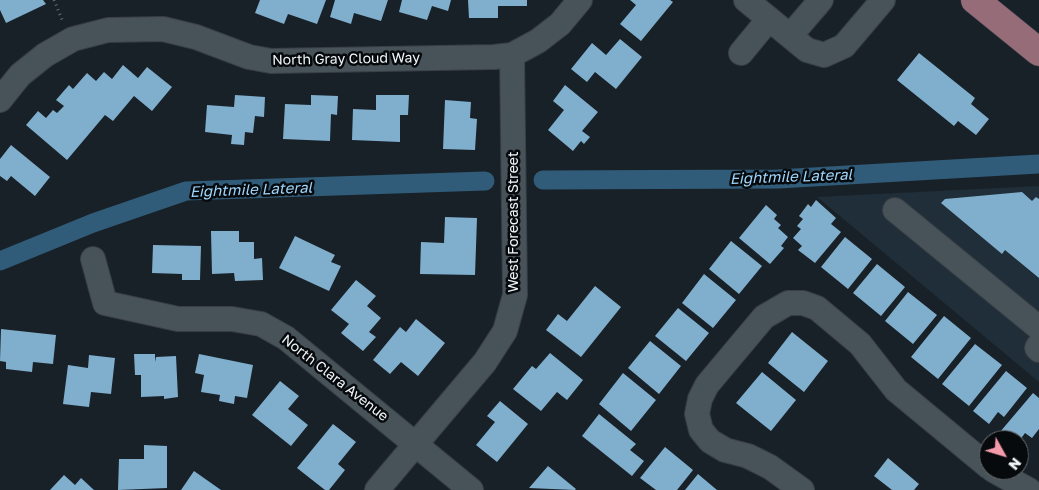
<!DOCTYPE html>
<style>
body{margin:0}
#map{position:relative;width:1039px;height:490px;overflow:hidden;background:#182128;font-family:"Golos Text",sans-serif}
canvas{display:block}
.north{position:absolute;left:979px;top:430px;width:50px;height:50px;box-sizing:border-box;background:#070a0d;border:1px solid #64686b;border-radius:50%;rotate:129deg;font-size:14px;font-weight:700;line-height:20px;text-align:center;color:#eff5f9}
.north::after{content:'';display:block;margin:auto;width:18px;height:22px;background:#f39aab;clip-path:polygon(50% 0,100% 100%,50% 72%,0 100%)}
</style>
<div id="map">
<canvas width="1039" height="490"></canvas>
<div class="north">N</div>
</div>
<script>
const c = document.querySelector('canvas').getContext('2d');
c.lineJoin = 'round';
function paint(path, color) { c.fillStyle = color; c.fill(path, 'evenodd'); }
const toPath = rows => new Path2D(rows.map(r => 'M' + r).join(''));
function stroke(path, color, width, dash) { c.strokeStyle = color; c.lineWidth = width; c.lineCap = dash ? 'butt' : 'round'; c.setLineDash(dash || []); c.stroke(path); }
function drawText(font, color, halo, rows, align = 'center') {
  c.font = font + ' "Golos Text",sans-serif'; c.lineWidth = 5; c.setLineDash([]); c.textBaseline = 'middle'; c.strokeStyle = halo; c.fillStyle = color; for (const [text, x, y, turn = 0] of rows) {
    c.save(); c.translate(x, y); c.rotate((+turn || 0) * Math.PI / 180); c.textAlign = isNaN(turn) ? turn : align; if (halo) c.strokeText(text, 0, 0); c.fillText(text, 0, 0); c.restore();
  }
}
const built = toPath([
 [1039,186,1039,382,817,197]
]);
const canal = toPath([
 [543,180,778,179,1039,164],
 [0,261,93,223,186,191,485,181]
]);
const building = toPath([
 [0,0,43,0,46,4,6,23,0,10],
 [260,0,326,0,317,24,288,14,284,24,255,13],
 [335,0,388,0,381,21,354,13,351,24,330,17],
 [402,0,451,0,448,11,432,6,427,20,399,12],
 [468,0,527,0,527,6,498,6,498,18,469,18],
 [630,0,670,0,673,2,641,41,620,24,636,5],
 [620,39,642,57,616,89,595,72,587,82,571,69,592,43,606,55],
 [919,53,975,98,971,104,989,119,976,135,958,121,954,126,897,80],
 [123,65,138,78,147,67,172,87,152,111,134,96,113,121,105,115,67,160,26,125,38,111,46,118,53,110,57,113,64,106,56,100,69,85,73,89,87,73,96,81,104,72,112,79],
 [565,85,598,112,582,131,590,137,584,144,581,141,573,151,548,130,564,110,553,101],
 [235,95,265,97,264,117,255,116,253,133,245,132,244,145,231,144,232,135,205,132,207,105,234,107],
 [311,95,338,96,337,115,331,114,330,141,283,139,285,104,311,105],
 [376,95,409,95,408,115,400,115,400,142,352,140,353,109,376,110],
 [445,100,471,102,470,118,477,119,475,150,443,149],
 [11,145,50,177,35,196,11,176,7,181,0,176,0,159],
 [1022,192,1032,201,1036,197,1039,199,1039,278,1005,250,1002,254,941,203,945,199],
 [816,200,836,218,831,224,841,232,815,263,798,250,802,246,793,238,801,229,797,226,803,219,799,216,808,204,811,207],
 [766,205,777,215,774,219,781,225,778,228,788,237,781,246,784,248,770,264,739,238],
 [445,217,477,218,475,275,420,274,421,242,444,243],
 [211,231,239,231,239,242,254,242,254,259,262,258,263,280,235,281,234,273,212,274],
 [295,236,335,255,331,262,341,266,329,291,279,268],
 [845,237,872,259,848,289,821,267],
 [731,241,762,266,739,294,709,269],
 [153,245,201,246,200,280,182,280,182,274,152,273],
 [877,264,905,287,881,316,853,293],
 [704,274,736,300,713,328,682,303],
 [356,280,376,296,367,306,381,318,369,332,376,337,363,351,341,333,349,324,331,310],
 [595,286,621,307,581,357,546,330,558,314,567,321],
 [908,292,937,315,913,344,885,321],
 [678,308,709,333,686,361,655,336],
 [944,316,971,338,938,379,911,357],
 [416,319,445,343,418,376,401,362,390,374,373,360,400,327,406,332],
 [1,329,56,335,53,364,33,362,32,372,6,369,6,362,0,361],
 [792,332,828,361,804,392,768,363],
 [650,341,681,366,659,394,628,368],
 [975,344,1002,365,969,406,942,384],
 [550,353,583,380,567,400,557,392,541,411,513,389,532,366,536,369],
 [134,354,155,354,155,362,156,357,176,356,178,397,164,399,164,396,141,397,141,375,135,375],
 [199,354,253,365,247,398,235,396,234,404,219,401,220,395,201,392,204,375,195,373],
 [89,355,115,358,111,394,91,392,89,407,63,404,68,365,88,368],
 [1006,371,1027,388,1004,417,998,412,989,424,973,411],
 [762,372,796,400,771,431,736,403],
 [623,373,656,400,631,431,599,404],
 [280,381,299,396,288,409,308,425,291,446,252,415],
 [1033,393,1039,398,1039,429,1032,438,1025,433,1020,440,1010,440,1000,432],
 [500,401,528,424,497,462,476,445,495,422,487,416],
 [599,414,636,444,630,450,644,461,632,476,582,436],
 [333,424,356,442,338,464,345,470,329,490,325,490,297,468],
 [144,445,167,446,167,488,118,490,119,459,144,459],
 [665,447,693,470,677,490,656,490,640,478],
 [888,458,919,484,914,490,892,490,874,476],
 [548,466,576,489,575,490,529,488],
 [194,471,221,490,181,490],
 [698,474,717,490,685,490],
 [64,475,75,485,81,478,94,490,50,490]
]);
const path = toPath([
 [54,0,63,22]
]);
const minor = toPath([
 [746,0,807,50,824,55,844,46,883,0],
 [790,36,821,0],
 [741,53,769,19],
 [0,100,20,75,45,55,73,39,108,30,163,29,196,37,249,57,271,61,494,57,512,55],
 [895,210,1039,328],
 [93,259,105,303,178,319,232,319,261,324,286,338,471,490],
 [1039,345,1037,348,1039,350],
 [993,470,1029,490],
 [377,490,485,362,505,331,515,295,512,55,538,41,560,24,580,0],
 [802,490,770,467,748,456,725,450,710,441,701,430,697,414,700,399,707,385,764,317,788,303,803,303,817,308,860,344,896,390,989,467]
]);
const major = toPath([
 [975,0,1039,52]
]);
const streetNames = [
 ["North Gray Cloud Way",346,59,-1],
 ["West Forecast Street",514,222,-90],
 ["North Clara Avenue",335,378,38]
];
const waterNames = [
 ["Eightmile Lateral",791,177,-2],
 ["Eightmile Lateral",251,190,-2]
];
paint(built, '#1f2e38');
stroke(canal, '#315c79', 19);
paint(building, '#80aecd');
stroke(minor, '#383e44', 26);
stroke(major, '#383e44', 29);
stroke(path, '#6b7278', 3, [1, 4]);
stroke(minor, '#475259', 24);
stroke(major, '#966c78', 28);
drawText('14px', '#eff5f9', '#070a0d', streetNames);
drawText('italic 15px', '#9fd6fc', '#070a0d', waterNames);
</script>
